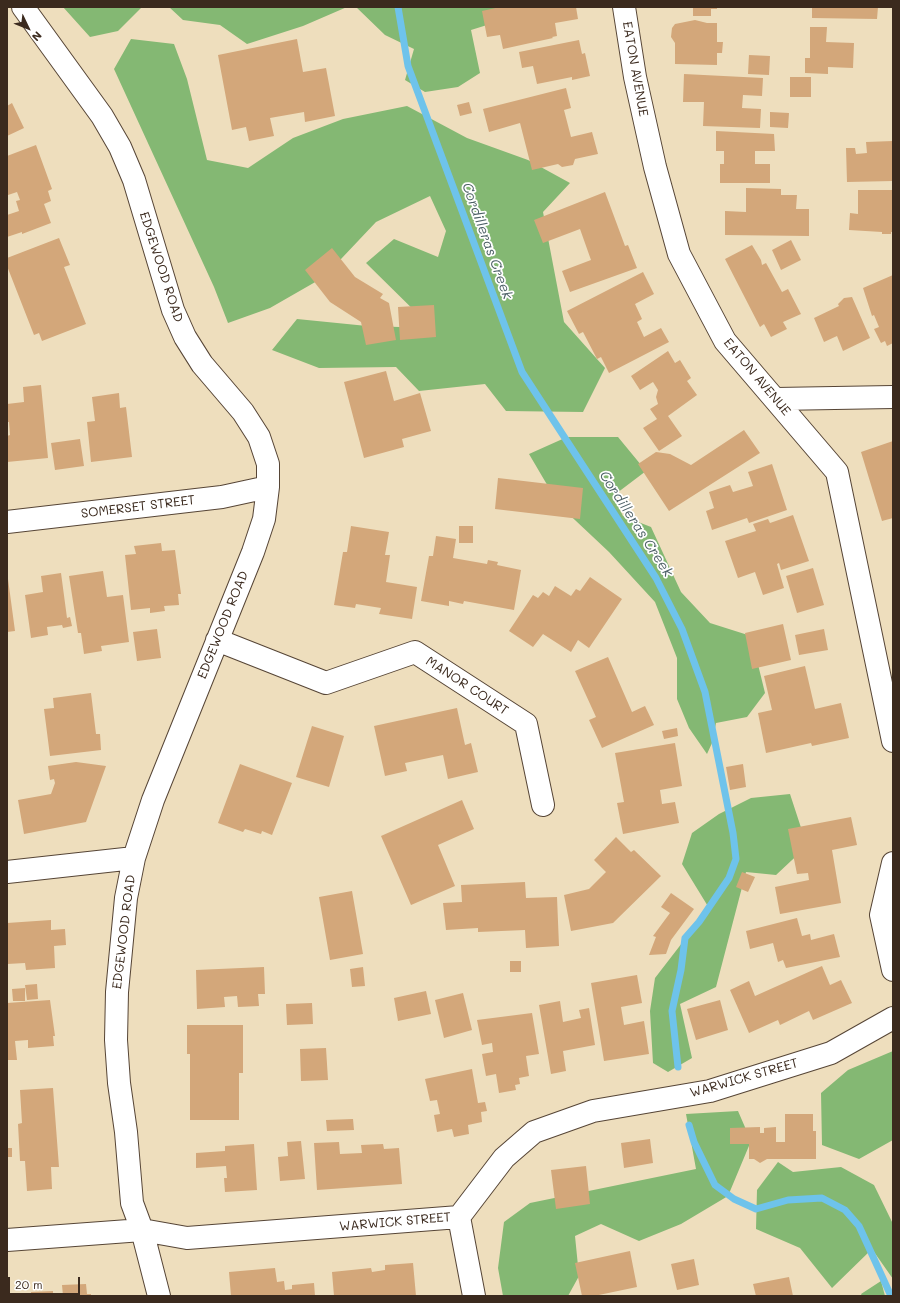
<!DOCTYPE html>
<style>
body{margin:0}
#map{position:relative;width:900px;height:1303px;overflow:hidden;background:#eedebd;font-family:Mali,sans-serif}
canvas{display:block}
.frame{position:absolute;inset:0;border:8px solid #3b2a1e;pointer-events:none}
.north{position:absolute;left:8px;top:8px;width:40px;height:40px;-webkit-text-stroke:3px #fff;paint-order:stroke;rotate:133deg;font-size:11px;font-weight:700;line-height:16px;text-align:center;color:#3b2a1e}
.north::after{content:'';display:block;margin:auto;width:14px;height:18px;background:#3b2a1e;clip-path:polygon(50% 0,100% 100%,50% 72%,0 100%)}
.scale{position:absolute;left:8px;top:1277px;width:72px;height:18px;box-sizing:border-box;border:2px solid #3b2a1e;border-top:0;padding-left:5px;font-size:12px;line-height:14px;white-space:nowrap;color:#3b2a1e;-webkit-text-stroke:3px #fff;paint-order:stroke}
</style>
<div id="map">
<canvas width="900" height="1303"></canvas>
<div class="frame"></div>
<div class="north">N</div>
<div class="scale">20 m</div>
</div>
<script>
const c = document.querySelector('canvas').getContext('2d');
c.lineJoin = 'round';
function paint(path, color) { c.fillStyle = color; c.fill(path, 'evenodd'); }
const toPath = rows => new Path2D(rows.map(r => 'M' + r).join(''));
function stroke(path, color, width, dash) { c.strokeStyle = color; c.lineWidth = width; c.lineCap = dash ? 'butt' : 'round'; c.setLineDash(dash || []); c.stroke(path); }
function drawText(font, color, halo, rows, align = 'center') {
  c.font = font + ' Mali,sans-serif'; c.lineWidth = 3.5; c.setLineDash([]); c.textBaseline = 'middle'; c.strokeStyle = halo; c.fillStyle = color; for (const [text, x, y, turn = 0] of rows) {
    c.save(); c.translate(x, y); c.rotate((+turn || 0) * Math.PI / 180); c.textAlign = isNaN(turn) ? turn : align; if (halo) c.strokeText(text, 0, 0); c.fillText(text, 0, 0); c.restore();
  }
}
const forest = toPath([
 [63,7,142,7,118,31,90,37],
 [169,7,347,7,303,26,247,44,220,25,183,20],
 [356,7,523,7,516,16,471,30,480,73,458,87,425,92,405,80,414,49,385,35],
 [131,39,174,44,187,79,207,160,248,168,293,138,343,119,407,106,467,138,528,160,570,183,543,212,564,322,605,368,583,412,506,411,485,384,419,391,396,367,319,368,272,350,297,319,367,326,432,328,366,263,394,239,438,257,446,231,430,196,376,222,324,277,270,308,228,323,214,287,114,69],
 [567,437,618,437,646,471,613,496,623,516,651,527,681,592,710,623,751,636,765,693,747,717,716,723,712,743,707,754,689,728,677,699,677,658,655,602,609,552,559,505,529,454],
 [790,794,807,846,776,875,746,872,716,987,680,1004,692,1058,668,1072,653,1063,650,1011,655,978,709,908,682,864,692,833,719,814,751,798],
 [893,1051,893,1140,859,1159,822,1145,821,1093,848,1070],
 [738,1111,751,1141,728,1196,681,1224,639,1241,601,1224,575,1236,579,1276,568,1296,503,1296,498,1268,504,1222,530,1203,696,1169,686,1114],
 [778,1162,793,1172,841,1167,874,1185,893,1224,893,1279,872,1249,832,1288,800,1248,756,1229,757,1190],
 [881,1281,885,1296,862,1296,861,1294]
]);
const stream = toPath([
 [398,7,408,66,522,372,656,578,682,629,705,692,733,833,736,859,729,878,699,922,685,938,681,970,672,1011,678,1067],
 [689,1125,694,1142,715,1185,734,1199,756,1209,788,1200,822,1198,845,1210,859,1226,891,1296]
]);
const building = toPath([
 [500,7,576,7,578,19,555,23,557,36,552,37,553,38,503,49,500,35,487,37,482,11],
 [684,7,717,7,717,9,711,9,711,16,693,16,693,8],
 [812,7,878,7,877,19,812,18],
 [695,20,707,23,717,23,717,42,723,42,722,53,717,53,717,65,675,64,675,43,671,37,672,28,675,24],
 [810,27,827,27,826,42,854,43,853,68,828,67,828,74,805,73,805,58,810,58],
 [297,39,303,72,326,68,335,116,305,122,304,112,270,118,274,136,249,141,246,127,232,130,218,55],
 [579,40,582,54,585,53,590,76,572,80,572,77,537,84,533,66,522,68,519,52],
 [749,55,770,56,769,75,748,74],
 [684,74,763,78,762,96,743,95,742,108,761,109,760,128,703,126,704,102,683,102],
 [790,77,811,77,811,97,790,97],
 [566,88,571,108,564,110,571,137,592,132,598,154,575,159,573,165,562,167,558,164,532,170,520,123,489,132,483,109],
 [469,102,472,113,460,116,457,105],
 [12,103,24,128,7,136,7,106],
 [770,112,789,113,788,128,770,127],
 [716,131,774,134,775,151,755,151,755,164,770,164,770,183,720,183,720,164,724,164,724,151,716,151],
 [893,141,893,181,847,182,846,148,855,148,856,154,867,153,866,142],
 [36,145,52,189,48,191,51,201,44,204,51,223,22,234,22,232,7,237,7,215,19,211,16,201,20,200,17,192,8,195,7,194,7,156],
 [746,188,781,189,781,195,797,195,796,209,809,209,809,236,725,235,725,211,746,212],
 [858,190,893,190,893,232,891,232,891,234,882,234,882,232,849,230,850,213,858,214],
 [605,192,625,246,628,245,637,268,570,292,562,271,591,260,580,229,543,243,534,220],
 [59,238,70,265,64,267,86,324,42,341,39,333,34,335,7,266,7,258],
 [791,240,801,260,781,270,772,250],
 [752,245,761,260,762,265,766,263,782,292,788,289,801,314,783,322,787,329,771,337,764,324,760,327,725,259],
 [332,248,355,277,383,294,380,298,389,303,396,340,366,345,361,322,330,302,305,270],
 [643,272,654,294,635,304,642,319,637,322,644,337,661,328,669,342,609,373,601,357,597,359,583,332,579,334,567,311],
 [893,275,893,343,887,346,885,341,881,343,874,329,879,327,874,315,872,316,863,288],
 [852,297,870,338,843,351,837,336,824,342,814,318,839,306,838,304,844,298],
 [434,305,436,337,400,340,398,307],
 [668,351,675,363,680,360,691,378,687,381,697,395,668,416,682,436,659,451,643,428,657,419,650,409,658,404,656,397,658,390,653,382,640,390,631,376],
 [386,371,394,401,420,393,431,431,402,439,404,447,364,458,344,382],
 [41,385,48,458,7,462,7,436,10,435,9,422,7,422,7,404,24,402,23,387],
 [119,393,120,408,126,407,132,457,91,462,87,422,95,421,92,397],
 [744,430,760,453,669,511,638,464,656,452,670,454,691,465],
 [80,439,84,466,55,470,51,443],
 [893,441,893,518,882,521,861,452],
 [772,464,787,510,749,523,747,518,712,530,706,511,714,508,709,492,730,485,733,492,753,486,748,472],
 [498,478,583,488,580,519,495,509],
 [793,515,809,561,781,570,779,563,777,564,784,588,763,595,755,572,738,578,725,541,756,531,753,524,768,519,770,523],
 [351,526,389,532,385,555,390,555,386,582,417,587,412,619,379,614,381,608,356,604,355,608,334,605,343,552,347,552],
 [459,526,473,526,473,543,459,543],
 [436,536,456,539,453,558,487,564,488,560,498,562,497,565,521,570,514,610,464,601,463,604,449,601,449,606,421,601,429,556,433,556],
 [161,543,162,551,175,550,181,594,178,594,179,605,164,606,165,611,150,613,150,608,131,610,125,555,136,554,134,546],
 [813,568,824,605,797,613,786,576],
 [103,571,107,597,123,595,129,642,101,646,102,651,84,654,81,633,78,633,69,576],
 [61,573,67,618,70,617,72,626,63,628,62,625,47,627,48,635,31,638,25,595,43,592,41,576],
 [590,577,622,599,589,648,578,640,571,652,543,634,533,647,509,631,533,595,538,598,543,592,549,596,555,586,571,596,576,589,580,591],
 [7,579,8,579,15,631,7,632],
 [783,624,791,660,752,669,745,633],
 [157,629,161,658,137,661,133,632],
 [824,629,828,650,799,655,795,635],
 [608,657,632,712,645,706,654,725,602,748,589,720,596,717,575,671],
 [805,666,815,709,841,703,849,738,812,746,811,743,766,753,758,713,772,710,764,676],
 [91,693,96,734,100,734,101,750,50,756,44,709,54,708,53,698],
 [457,708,465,745,471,743,478,772,448,779,443,755,405,763,407,771,385,776,374,726],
 [312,726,344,736,329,787,296,777],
 [677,728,678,736,664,739,662,731],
 [675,743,682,786,660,790,662,804,675,802,679,823,623,834,617,803,624,802,615,753],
 [76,762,106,766,86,822,24,834,18,800,51,794,55,783,54,779,50,780,48,766],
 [240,764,292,783,272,835,262,831,261,834,245,829,243,832,218,823],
 [743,764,746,787,730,790,726,767],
 [462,800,474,829,438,845,455,886,411,905,381,836],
 [851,817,857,845,832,850,841,903,780,914,775,887,809,880,808,873,797,874,788,829],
 [616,837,631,852,634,850,661,876,613,923,571,931,564,895,589,889,606,872,594,860],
 [742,872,755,877,748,892,736,887],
 [525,882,526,898,557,897,559,946,526,948,525,930,478,932,478,928,446,930,443,903,462,902,461,885],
 [352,891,363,954,330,960,319,897],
 [671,893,694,909,671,940,666,954,649,955,656,937,653,936,670,913,661,907],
 [797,918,802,936,810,934,811,940,834,934,840,957,786,968,783,960,778,962,773,943,750,949,746,931],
 [51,920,51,930,65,929,66,945,54,946,55,968,26,970,25,963,7,964,7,923],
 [510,961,521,961,521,972,510,972],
 [822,966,830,985,841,980,852,1003,813,1020,809,1011,780,1025,778,1020,749,1033,730,990,749,981,755,996],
 [264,967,265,994,258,994,259,1006,238,1007,237,996,224,997,225,1007,197,1009,196,970],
 [363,967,365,986,352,987,350,969],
 [637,975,642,1003,621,1007,624,1025,644,1021,649,1054,604,1061,591,983],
 [37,984,38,999,27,1000,25,985],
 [25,988,25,1001,13,1001,12,989],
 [426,991,431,1014,398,1021,394,998],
 [463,993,472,1030,444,1038,435,1000],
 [50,1000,55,1036,53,1036,54,1046,28,1048,28,1040,15,1041,17,1060,7,1060,7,1003],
 [720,1000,728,1030,696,1040,687,1009],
 [560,1001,563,1022,581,1018,579,1010,589,1008,595,1045,563,1051,566,1071,551,1074,539,1005],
 [312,1003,313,1024,287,1025,286,1004],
 [532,1013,539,1054,526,1056,529,1076,519,1078,520,1084,515,1085,516,1090,499,1093,496,1074,486,1076,482,1054,493,1052,492,1043,482,1045,477,1020],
 [187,1025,243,1025,243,1073,239,1073,239,1120,190,1120,190,1054,187,1054],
 [326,1048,328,1080,301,1081,300,1049],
 [472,1069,478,1103,485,1102,487,1111,481,1112,482,1122,468,1125,469,1134,454,1137,452,1129,437,1132,434,1115,440,1114,437,1100,430,1101,425,1079],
 [53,1088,59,1167,51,1167,52,1189,27,1191,25,1161,20,1161,18,1124,22,1123,20,1090],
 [785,1114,813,1114,813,1131,816,1131,816,1159,767,1159,760,1163,754,1159,749,1159,749,1144,730,1144,730,1128,760,1127,760,1133,764,1133,764,1128,776,1127,776,1142,785,1142],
 [353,1119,354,1130,327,1131,326,1120],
 [650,1139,653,1163,624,1168,621,1143],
 [301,1141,305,1179,280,1181,278,1157,288,1156,287,1142],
 [339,1142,340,1154,362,1153,361,1145,383,1144,384,1149,399,1148,402,1184,317,1190,314,1143],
 [254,1144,257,1190,225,1192,224,1178,227,1178,226,1166,196,1168,196,1153,225,1151,225,1146],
 [7,1148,12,1148,12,1157,7,1157],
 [586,1166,590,1204,556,1209,551,1170],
 [630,1251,637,1287,594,1296,582,1296,575,1263],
 [694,1259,699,1285,677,1290,671,1264],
 [413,1263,416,1296,334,1296,332,1272,371,1268,372,1272,385,1270,385,1265],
 [275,1268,277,1282,284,1281,285,1290,292,1289,292,1285,314,1283,315,1296,231,1296,229,1272],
 [789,1277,793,1296,756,1296,753,1284],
 [86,1284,87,1294,91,1294,91,1296,63,1296,62,1285],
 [53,1291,53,1296,31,1296,31,1292]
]);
const street = toPath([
 [23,7,102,116,120,147,134,180,173,310,185,337,202,364,243,412,259,437,268,464,268,487,264,519,253,552,153,800,134,858,126,898,117,992,116,1040,119,1083,126,1132,132,1203,142,1230,159,1296],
 [624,7,635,77,655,167,679,254,725,341,837,472,893,741],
 [776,399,893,397],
 [7,522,222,497,268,487],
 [217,640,326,683,415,652,526,724,543,805],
 [893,863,881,915,893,970],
 [7,872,134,858],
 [459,1217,474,1296],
 [7,1240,142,1230,187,1238,459,1217,504,1158,534,1132,593,1111,710,1091,831,1053,893,1018]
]);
const streetNames = [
 ["EATON AVENUE",635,69,80],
 ["EDGEWOOD ROAD",161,267,72],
 ["EATON AVENUE",757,377,50],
 ["SOMERSET STREET",138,507,-7],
 ["EDGEWOOD ROAD",223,625,-68],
 ["MANOR COURT",467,686,33],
 ["EDGEWOOD ROAD",124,932,-83],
 ["WARWICK STREET",744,1078,-16],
 ["WARWICK STREET",395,1222,-5]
];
const waterNames = [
 ["Cordilleras Creek",487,241,70],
 ["Cordilleras Creek",636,524,57]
];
paint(forest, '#84b873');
stroke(stream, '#6ec3eb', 7);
paint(building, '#d3a77a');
stroke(street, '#564536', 24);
stroke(street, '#fff', 22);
drawText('13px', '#3b2a1e', '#fff', streetNames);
drawText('italic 14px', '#4d6066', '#fff', waterNames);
</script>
